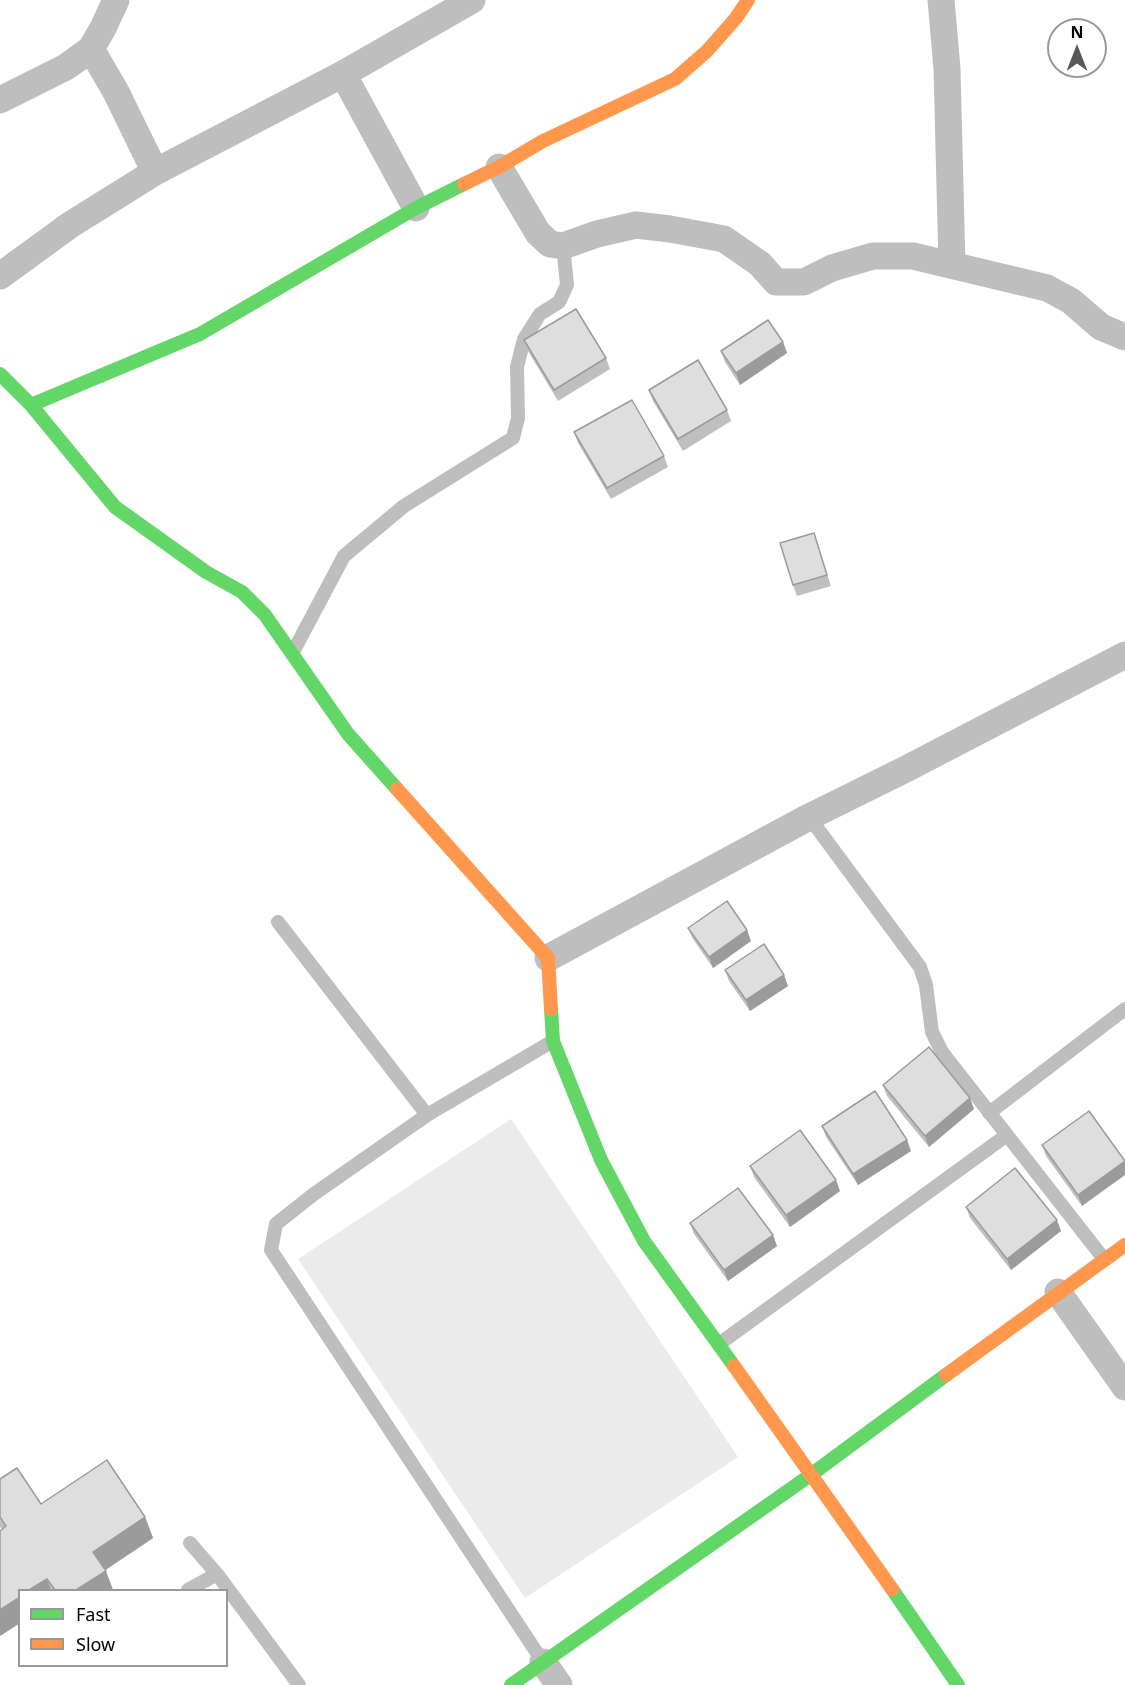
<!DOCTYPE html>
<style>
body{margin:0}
#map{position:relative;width:1125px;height:1685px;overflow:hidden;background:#fff;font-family:"Noto Sans",sans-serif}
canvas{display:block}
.legend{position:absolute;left:18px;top:1589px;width:210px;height:78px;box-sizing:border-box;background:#fff;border:2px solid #999;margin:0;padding:8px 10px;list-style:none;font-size:18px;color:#000}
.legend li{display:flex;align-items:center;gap:12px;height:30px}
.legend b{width:30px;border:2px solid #999}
.north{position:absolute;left:1047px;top:18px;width:60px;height:60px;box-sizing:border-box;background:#fff;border:2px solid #999;border-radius:50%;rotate:0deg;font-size:16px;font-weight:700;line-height:24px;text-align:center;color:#000}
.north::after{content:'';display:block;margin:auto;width:21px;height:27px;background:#595959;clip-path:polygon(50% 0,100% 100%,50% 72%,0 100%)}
</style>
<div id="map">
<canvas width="1125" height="1685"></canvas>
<ul class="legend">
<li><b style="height:8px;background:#63d668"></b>Fast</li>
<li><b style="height:8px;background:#ff974d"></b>Slow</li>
</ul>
<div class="north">N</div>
</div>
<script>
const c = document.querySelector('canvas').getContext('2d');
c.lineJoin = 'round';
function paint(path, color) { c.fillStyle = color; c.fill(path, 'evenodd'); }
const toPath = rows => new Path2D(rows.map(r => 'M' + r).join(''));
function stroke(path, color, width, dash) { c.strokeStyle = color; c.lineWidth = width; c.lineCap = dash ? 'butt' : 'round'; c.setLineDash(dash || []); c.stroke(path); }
const green = toPath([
 [511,1119,738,1457,525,1598,298,1259]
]);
const lane = toPath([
 [293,652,344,556,404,506,513,438,518,418,517,367,524,339,540,314,559,302,567,285,563,246],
 [809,817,920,967,926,985,932,1032,942,1052,1104,1259],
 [278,922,427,1115],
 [989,1113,1125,1009],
 [719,1344,1007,1135],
 [190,1543,217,1574,299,1685],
 [188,1590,217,1574],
 [543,1662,271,1250,276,1224,314,1194,427,1115,553,1041]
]);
const street = toPath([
 [941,0,947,69,952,265],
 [91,49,116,92,155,172],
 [343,74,416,208],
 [0,100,66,67,91,49,103,28,116,0],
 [499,167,538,233,550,244,563,246,597,234,636,225,670,229,724,239,760,264,776,282,804,282,832,268,873,256,913,256,1047,288,1071,301,1101,327,1125,337],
 [0,276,70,225,155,172,343,74,472,0],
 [548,958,809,817,906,769,1125,655],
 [1058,1292,1125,1387],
 [543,1662,559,1685]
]);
const fast = toPath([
 [0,374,31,405,115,507,206,572,242,592,265,615,348,734,397,789],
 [31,405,200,334,416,208,464,184],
 [551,1009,553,1041,601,1160,644,1241,734,1366],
 [892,1589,958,1685],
 [511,1685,812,1474,946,1375]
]);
const slow = toPath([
 [464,184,499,167,543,141,675,79,707,51,736,18,748,0],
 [397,789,548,958,551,1009],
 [734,1366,892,1589],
 [946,1375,1125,1245]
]);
const wall = toPath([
 [524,340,606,358,610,369,558,401,528,351],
 [783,342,787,353,740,385,725,362,721,351],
 [649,390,727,410,731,421,683,451,653,401],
 [574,432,664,456,668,467,611,499,578,443],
 [814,533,831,586,797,596,793,585],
 [688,928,751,941,713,968,693,939],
 [725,970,788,986,750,1011,729,981],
 [883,1085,974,1109,929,1147,887,1096],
 [1089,1111,1082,1206,1046,1156,1042,1145],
 [822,1126,911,1151,858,1185,826,1137],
 [750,1166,840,1191,790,1227,754,1177],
 [966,1207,1061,1231,1011,1270,970,1218],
 [690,1223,777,1246,728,1281,694,1234],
 [0,1479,41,1504,145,1517,153,1538,105,1570,113,1590,20,1590,20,1623,0,1636,0,1531,2,1529,0,1527]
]);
const shadedWall = toPath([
 [783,342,787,353,740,385,736,373],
 [747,930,751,941,713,968,709,957],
 [784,975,788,986,750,1011,746,1000],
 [970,1098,974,1109,929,1147,925,1136],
 [907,1140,911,1151,858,1185,853,1174],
 [1125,1161,1125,1175,1082,1206,1078,1195],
 [836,1180,840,1191,790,1227,786,1215],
 [1057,1220,1061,1231,1011,1270,1007,1259],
 [773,1235,777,1246,728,1281,724,1270],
 [145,1517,153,1538,101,1573,93,1552],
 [106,1571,113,1590,76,1590],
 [47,1579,51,1590,29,1590],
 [20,1597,20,1623,0,1636,0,1610]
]);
const building = toPath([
 [576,309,606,358,554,390,524,340,576,309],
 [768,320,783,342,736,373,721,351,768,320],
 [698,360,727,410,678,439,649,390,698,360],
 [632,400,664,456,607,488,574,432,632,400],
 [814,533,827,575,793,585,780,543,814,533],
 [727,901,747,930,709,957,688,928,727,901],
 [764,944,784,975,746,1000,725,970,764,944],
 [929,1047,970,1098,925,1136,883,1085,929,1047],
 [875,1091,907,1140,853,1174,822,1126,875,1091],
 [1089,1111,1125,1161,1078,1195,1042,1145,1089,1111],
 [800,1130,836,1180,786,1215,750,1166,800,1130],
 [1015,1168,1057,1220,1007,1259,966,1207,1015,1168],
 [738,1188,773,1235,724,1270,690,1223,738,1188],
 [107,1460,145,1517,93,1552,106,1571,76,1590,55,1590,47,1579,29,1590,20,1590,20,1597,0,1610,0,1531,6,1526,0,1517,0,1479,17,1468,41,1504,107,1460]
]);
paint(green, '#ebebeb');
stroke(lane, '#bebebe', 14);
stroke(street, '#bebebe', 27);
stroke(fast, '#63d668', 14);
stroke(slow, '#ff974d', 14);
paint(wall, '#bfbfbf');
paint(shadedWall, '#9b9b9b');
paint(building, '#dedede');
stroke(building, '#9b9b9b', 1.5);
</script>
